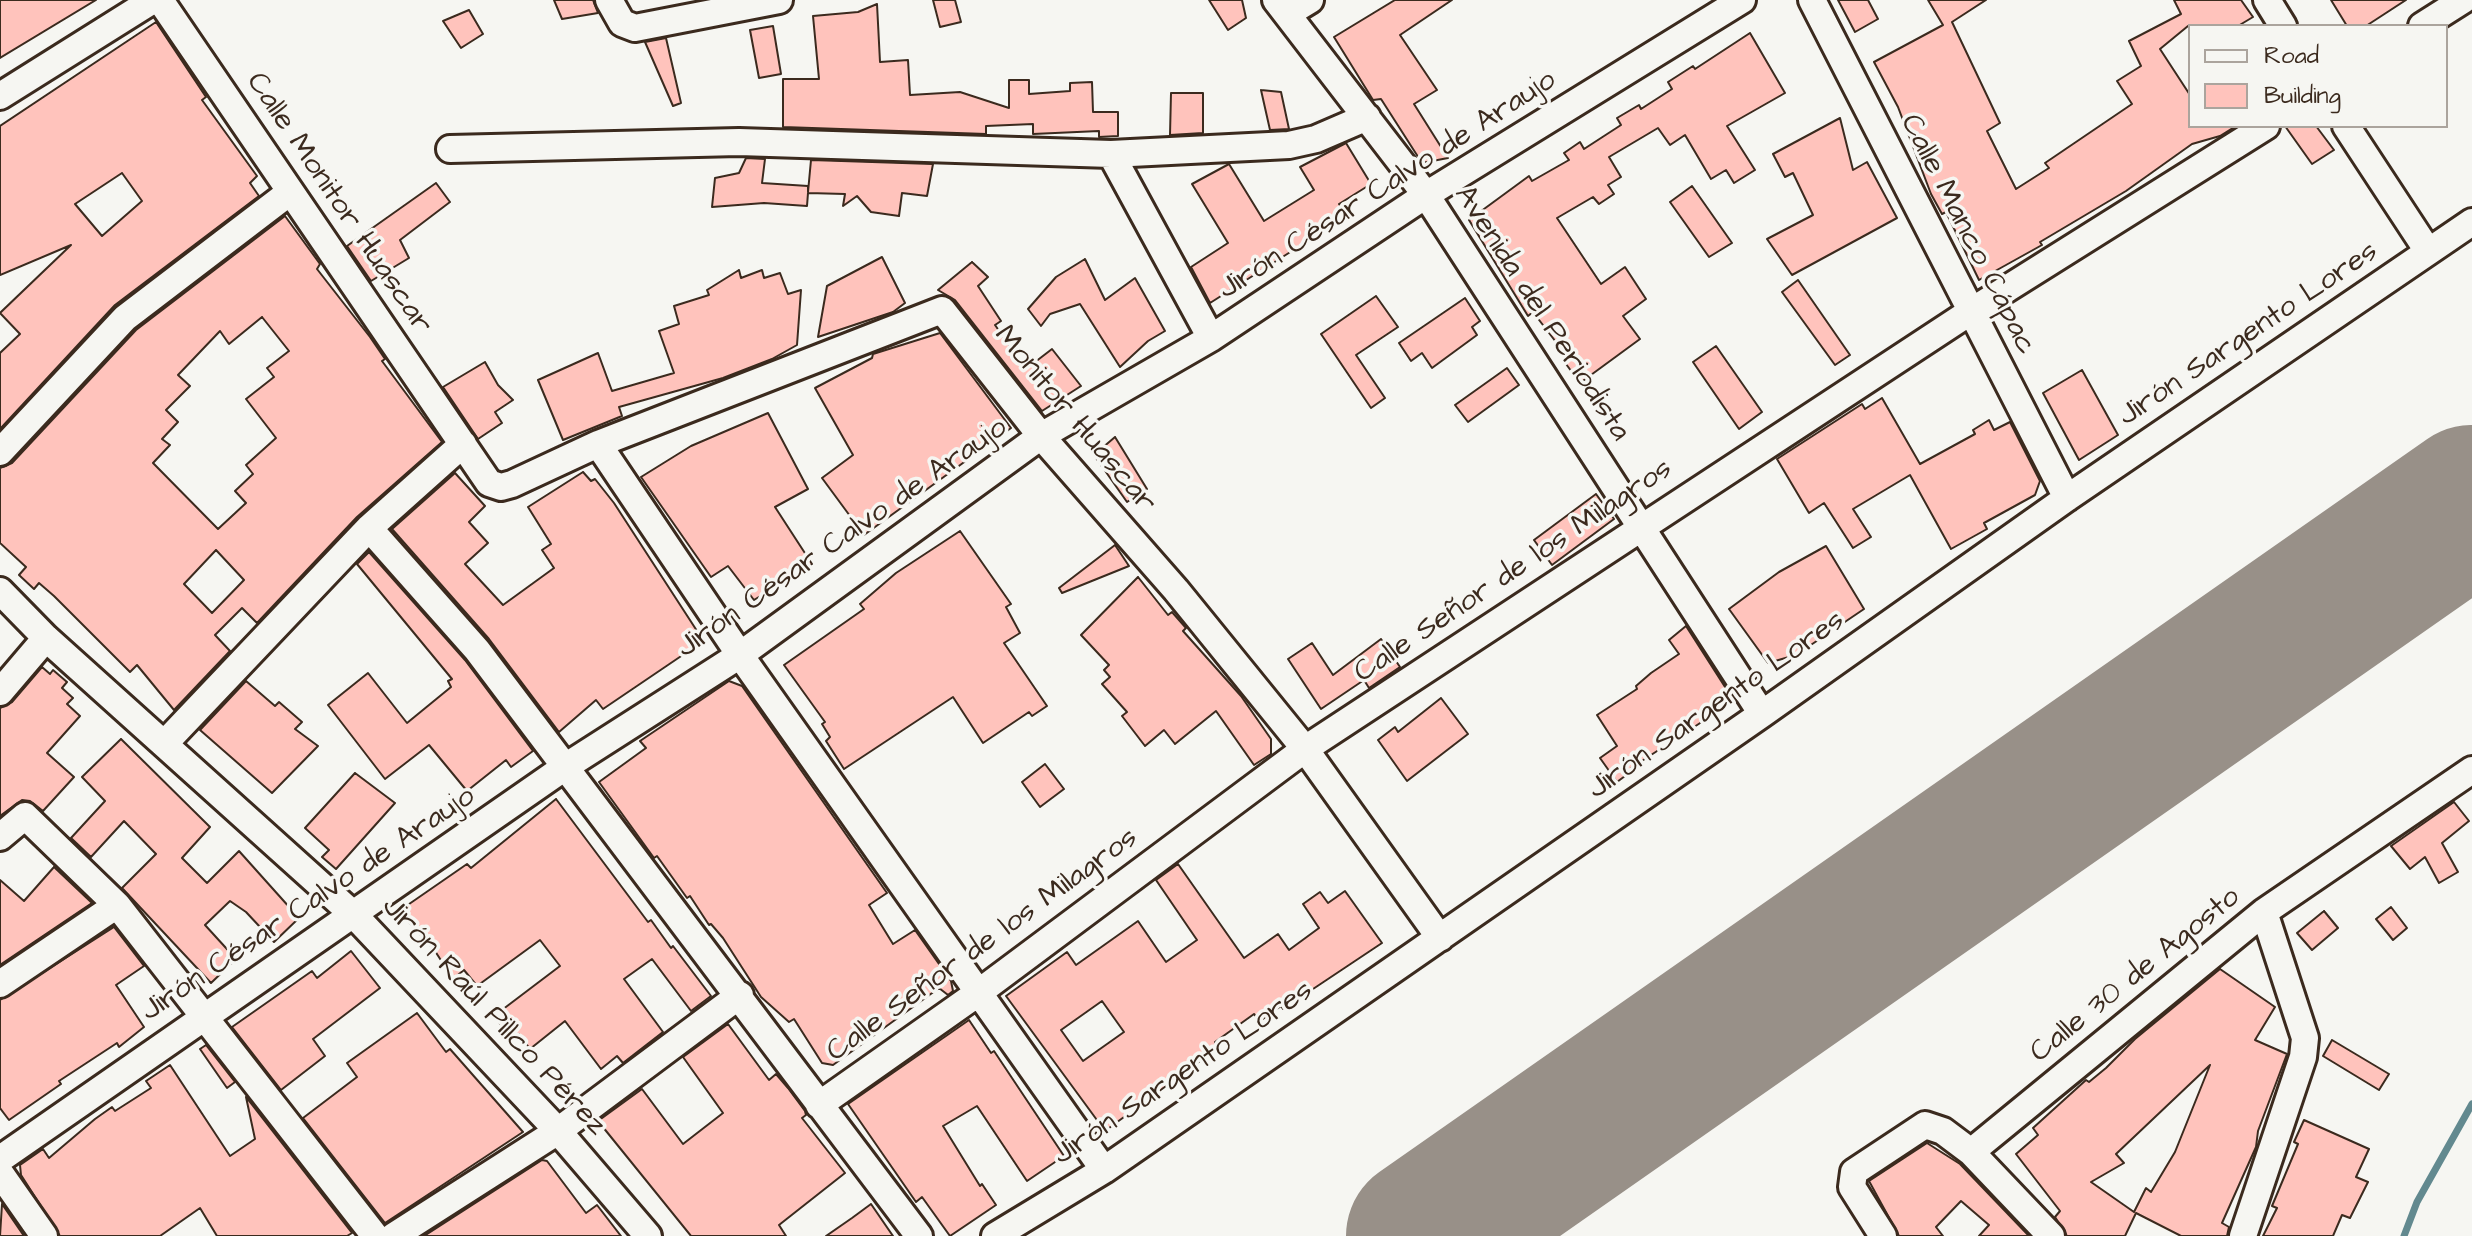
<!DOCTYPE html>
<meta charset="utf-8">
<style>
body{margin:0}
#map{position:relative;width:2472px;height:1236px;overflow:hidden;background:#f6f6f2;font-family:"Architects Daughter",sans-serif}
canvas{display:block}
.legend{position:absolute;left:2188px;top:24px;width:260px;height:104px;box-sizing:border-box;background:#f6f6f2;border:2px solid #aba49d;margin:0;padding:10px 14px;list-style:none;font-size:24px;color:#3b2a1e}
.legend li{display:flex;align-items:center;gap:16px;height:40px}
.legend b{width:40px;border:2px solid #aba49d}
</style>
<div id="map">
<canvas width="2472" height="1236"></canvas>
<ul class="legend">
<li><b style="height:10px;background:#f6f6f2"></b>Road</li>
<li><b style="height:22px;background:#ffc3bc"></b>Building</li>
</ul>
</div>
<script>
const c = document.querySelector('canvas').getContext('2d');
c.lineJoin = 'round';
const toPath = rows => new Path2D(rows.map(r => 'M' + r).join(''));
function stroke(path, color, width, dash) { c.strokeStyle = color; c.lineWidth = width; c.lineCap = dash ? 'butt' : 'round'; c.setLineDash(dash || []); c.stroke(path); }
function paint(path, color) { c.fillStyle = color; c.fill(path, 'evenodd'); }
function drawText(font, color, halo, rows, align = 'center') {
  c.font = font + ' "Architects Daughter",sans-serif'; c.lineWidth = 7; c.setLineDash([]); c.textBaseline = 'middle'; c.strokeStyle = halo; c.fillStyle = color; for (const [text, x, y, turn = 0] of rows) {
    c.save(); c.translate(x, y); c.rotate((+turn || 0) * Math.PI / 180); c.textAlign = isNaN(turn) ? turn : align; if (halo) c.strokeText(text, 0, 0); c.fillText(text, 0, 0); c.restore();
  }
}
const stream = toPath([
 [2404,1236,2417,1202,2472,1104]
]);
const runway = toPath([
 [1424,1236,2472,503]
]);
const building = toPath([
 [0,0,96,0,0,58,0,0],
 [554,0,593,0,598,13,562,19,554,0],
 [933,0,955,0,961,22,940,27,933,0],
 [1209,0,1242,0,1246,18,1228,30,1209,0],
 [1395,0,1452,0,1400,35,1437,90,1414,104,1448,158,1422,163,1381,99,1373,100,1334,37,1395,0],
 [1838,0,1868,0,1878,19,1855,32,1838,0],
 [1928,0,1986,0,1952,22,2000,123,1987,131,2016,189,2049,168,2045,163,2132,104,2117,81,2141,66,2129,41,2181,14,2174,0,2241,0,2253,17,2238,26,2188,26,2160,49,2190,95,2190,126,2236,126,2220,136,2192,144,2126,191,2040,242,2042,245,1979,280,1946,212,1942,214,1931,194,1898,107,1874,62,1943,25,1928,0],
 [2331,0,2406,0,2366,26,2347,26,2331,0],
 [877,4,880,62,908,60,910,95,960,92,1009,108,1009,80,1029,80,1029,94,1070,91,1070,83,1092,82,1093,112,1118,112,1118,136,1099,137,1099,131,1033,134,1033,124,986,126,986,134,783,127,783,79,819,79,813,16,858,12,877,4],
 [469,10,483,34,461,48,443,21,469,10],
 [156,22,206,97,202,100,257,176,250,183,259,196,115,305,0,429,0,353,20,334,0,313,71,245,0,275,0,126,156,22],
 [122,173,142,201,102,236,75,204,122,173],
 [773,26,781,74,759,78,750,30,773,26],
 [1750,33,1785,93,1727,126,1755,170,1734,183,1726,170,1711,179,1685,135,1670,145,1658,128,1609,157,1621,177,1608,185,1614,194,1599,204,1593,197,1557,218,1601,284,1625,267,1646,299,1623,316,1640,339,1580,383,1566,364,1559,346,1533,312,1528,316,1469,220,1529,176,1532,181,1569,160,1564,153,1580,142,1584,149,1621,125,1617,118,1639,105,1641,109,1672,89,1668,82,1693,66,1695,69,1750,33],
 [666,38,681,103,673,106,645,42,666,38],
 [1261,90,1281,92,1289,129,1270,130,1261,90],
 [1171,93,1203,93,1203,133,1170,135,1171,93],
 [1840,118,1853,170,1867,162,1897,218,1792,275,1767,239,1813,215,1793,173,1785,177,1773,154,1840,118],
 [2285,126,2316,126,2334,150,2312,164,2285,126],
 [1346,143,1371,184,1339,204,1347,216,1210,303,1191,267,1228,243,1192,184,1229,164,1264,221,1314,190,1300,167,1346,143],
 [746,158,765,159,762,183,808,186,808,192,811,160,933,164,927,196,902,193,899,216,871,212,857,196,843,206,845,194,808,193,807,206,764,203,712,207,715,178,739,173,746,158],
 [436,183,450,202,400,240,409,258,371,281,347,246,436,183],
 [1692,186,1732,243,1709,257,1670,202,1692,186],
 [285,216,320,264,317,269,370,337,385,359,382,361,442,442,357,517,257,623,242,608,215,635,230,651,174,710,137,665,130,672,54,596,39,583,34,589,19,575,26,567,0,543,0,468,12,463,136,330,285,216],
 [262,317,289,351,267,368,274,377,246,399,276,438,246,465,253,474,235,491,246,503,218,529,153,463,170,445,162,439,178,422,166,410,190,386,178,375,220,331,229,344,262,317],
 [216,550,244,580,212,613,184,584,216,550],
 [882,257,905,303,893,312,818,337,827,286,882,257],
 [1085,259,1105,300,1135,278,1165,331,1148,341,1120,367,1080,304,1050,314,1041,326,1028,309,1056,277,1085,259],
 [972,262,988,277,978,286,1001,321,995,325,1026,369,1052,349,1081,386,1042,411,955,300,938,290,972,262],
 [739,270,741,278,762,270,764,278,780,273,788,294,801,290,797,345,772,359,723,378,619,407,622,416,563,440,538,380,598,353,612,391,674,373,659,331,679,324,674,306,709,295,707,290,739,270],
 [1798,280,1850,355,1835,365,1782,292,1798,280],
 [1376,296,1398,327,1356,355,1385,398,1371,408,1321,334,1376,296],
 [1465,298,1480,321,1472,327,1477,335,1432,368,1422,353,1411,361,1399,343,1465,298],
 [940,333,1011,428,864,535,822,478,853,455,815,388,872,358,873,354,940,333],
 [1716,346,1762,412,1739,429,1693,362,1716,346],
 [485,362,498,385,513,400,495,412,502,423,478,439,443,387,485,362],
 [1507,368,1519,385,1468,422,1455,405,1507,368],
 [2082,370,2118,435,2079,460,2043,393,2082,370],
 [1882,398,1920,464,1975,434,1973,430,1989,420,1994,430,2010,422,2040,481,2035,495,1984,523,1987,529,1951,549,1910,475,1853,509,1871,537,1853,548,1824,503,1809,513,1777,459,1862,404,1865,409,1882,398],
 [768,413,808,489,775,507,812,564,754,600,728,566,711,577,641,477,691,446,768,413],
 [1115,437,1147,489,1127,502,1094,455,1115,437],
 [583,472,591,481,595,479,614,503,699,634,696,646,603,709,596,700,559,732,489,639,392,529,455,473,485,506,469,522,488,543,465,564,503,605,554,568,542,550,551,544,528,507,583,472],
 [1596,494,1614,519,1552,565,1534,540,1596,494],
 [960,531,1011,604,1006,607,1020,633,1004,643,1047,706,1032,716,1029,712,983,743,953,697,844,769,826,741,830,737,822,724,825,722,784,665,864,609,860,604,896,573,960,531],
 [1115,545,1129,566,1062,593,1059,588,1115,545],
 [1826,546,1864,609,1796,655,1768,663,1729,609,1779,572,1826,546],
 [369,552,465,660,533,751,511,767,506,760,467,791,429,745,385,779,328,705,368,673,407,723,451,687,448,681,452,679,357,564,369,552],
 [1138,577,1168,615,1172,612,1186,628,1183,631,1241,696,1271,739,1271,754,1254,765,1216,711,1175,744,1164,730,1145,746,1122,716,1127,712,1102,684,1110,677,1104,670,1109,665,1081,635,1138,577],
 [1686,626,1734,701,1631,768,1633,770,1617,782,1600,758,1617,746,1597,715,1637,689,1636,686,1651,673,1679,654,1669,640,1686,626],
 [1381,639,1400,667,1369,688,1364,680,1321,709,1288,659,1312,643,1333,675,1381,639],
 [42,667,50,674,53,670,67,682,62,688,73,698,67,704,80,716,47,753,74,777,43,811,30,801,22,800,0,816,0,708,12,702,42,667],
 [246,681,275,706,279,702,302,722,295,729,318,746,272,793,200,730,246,681],
 [729,681,742,686,887,893,869,905,893,944,915,930,951,981,953,991,948,995,939,988,833,1065,822,1063,794,1019,789,1022,761,997,723,938,711,924,709,925,690,896,687,898,657,856,654,858,599,782,646,748,640,741,729,681],
 [1441,698,1468,734,1407,781,1378,740,1395,727,1398,732,1441,698],
 [121,739,210,827,182,858,207,883,239,851,299,918,274,942,246,912,230,901,205,925,236,959,211,983,122,888,156,854,124,821,91,857,71,838,105,801,82,777,121,739],
 [1045,764,1064,789,1040,807,1022,782,1045,764],
 [355,773,395,803,336,869,322,857,329,850,305,828,355,773],
 [556,799,648,922,651,920,671,948,673,946,711,996,691,1011,652,959,624,979,663,1032,623,1063,617,1056,601,1069,565,1021,530,1049,519,1034,512,1039,494,1016,560,966,540,940,477,986,464,970,453,979,435,951,399,911,467,864,471,868,556,799],
 [2454,802,2469,821,2442,843,2458,872,2439,883,2425,857,2410,869,2391,846,2454,802],
 [1178,864,1244,958,1278,934,1289,950,1319,928,1303,904,1320,892,1328,903,1345,891,1382,943,1283,1009,1281,1006,1260,1021,1254,1014,1215,1042,1218,1047,1200,1061,1105,1131,1006,996,1067,952,1076,965,1138,921,1166,962,1197,940,1156,880,1178,864],
 [1102,1001,1124,1032,1083,1061,1061,1030,1102,1001],
 [54,867,92,903,0,965,0,880,24,901,54,867],
 [2391,907,2407,928,2393,940,2376,919,2391,907],
 [2324,911,2338,928,2312,950,2297,933,2324,911],
 [114,927,144,966,116,985,144,1027,119,1047,117,1043,59,1081,61,1084,9,1120,0,1108,0,1000,114,927],
 [351,951,380,988,313,1039,325,1056,281,1090,232,1027,312,971,317,978,351,951],
 [2220,969,2275,1007,2255,1040,2287,1054,2258,1131,2256,1147,2222,1223,2229,1227,2227,1236,2181,1236,2136,1213,2125,1236,2067,1236,2055,1217,2060,1211,2016,1154,2038,1135,2033,1128,2086,1080,2089,1082,2106,1068,2135,1039,2220,969],
 [2210,1065,2175,1152,2151,1192,2146,1188,2134,1212,2091,1182,2124,1163,2116,1154,2210,1065],
 [417,1013,446,1052,450,1049,523,1132,385,1223,303,1118,357,1077,347,1063,417,1013],
 [969,1020,991,1053,994,1051,1064,1156,1027,1181,977,1106,943,1126,980,1186,982,1184,996,1205,950,1236,922,1197,916,1202,848,1104,969,1020],
 [728,1024,769,1080,776,1074,788,1088,805,1111,806,1115,802,1118,845,1173,779,1225,786,1236,691,1236,598,1121,642,1089,683,1144,723,1113,683,1057,728,1024],
 [2332,1040,2389,1074,2379,1090,2323,1056,2332,1040],
 [206,1045,235,1082,227,1088,200,1049,206,1045],
 [170,1065,230,1156,255,1139,246,1097,352,1233,347,1236,217,1236,200,1208,160,1236,60,1236,21,1175,20,1165,43,1149,49,1158,95,1119,112,1107,115,1111,151,1088,146,1081,170,1065],
 [2304,1120,2369,1149,2356,1177,2368,1182,2350,1218,2342,1215,2333,1236,2263,1236,2277,1208,2272,1206,2298,1144,2294,1142,2304,1120],
 [1927,1143,1960,1164,2029,1236,1979,1236,1989,1225,1961,1201,1936,1227,1943,1236,1899,1236,1869,1181,1927,1143],
 [542,1160,547,1161,586,1213,597,1205,621,1236,424,1236,542,1160],
 [2,1204,24,1236,0,1236,2,1204],
 [871,1204,893,1236,826,1236,852,1218,871,1204]
]);
const minor = toPath([
 [160,0,489,483,501,487,512,484,598,444,942,310,1041,436,1176,590,1305,749,1440,938],
 [609,0,622,23,635,28,779,0],
 [1276,0,1426,195,1762,714],
 [1812,0,2067,498],
 [2267,0,2283,26],
 [1287,14,1310,0],
 [2422,26,2463,0],
 [0,96,153,0],
 [2346,126,2428,251],
 [450,149,739,142,1111,154,1289,145,1316,139,1367,117],
 [1111,154,1211,338],
 [598,444,740,655,1104,1170],
 [0,452,125,318,290,192],
 [369,528,477,650,919,1236],
 [0,591,46,638,355,916,558,1131,648,1236],
 [0,692,46,638],
 [165,743,369,528,463,444],
 [0,837,25,816,117,905,375,1236],
 [0,984,117,905],
 [819,1105,978,993,1305,749,1970,312,2266,126],
 [1971,1152,2051,1236],
 [0,1159,565,767,740,655,1041,436,1211,338,1426,195,1742,0],
 [0,1173,44,1236],
 [394,1236,558,1131,740,995],
 [995,1236,1104,1170,1762,714,2067,498,2472,222],
 [1883,1236,1852,1187,1854,1172,1925,1125,1943,1131,1971,1152,2264,912,2472,770],
 [2243,1236,2303,1057,2305,1038,2264,912]
]);
const streetNames = [
 ["Jirón César Calvo de Araujo",1388,186,-33],
 ["Calle Monitor Huascar",338,204,56],
 ["Calle Manco Cápac",1967,235,63],
 ["Avenida del Periodista",1541,314,57],
 ["Jirón Sargento Lores",2249,335,-34],
 ["Monitor Huascar",1074,420,50],
 ["Jirón César Calvo de Araujo",843,539,-35],
 ["Calle Señor de los Milagros",1514,572,-34],
 ["Jirón Sargento Lores",1717,706,-35],
 ["Jirón César Calvo de Araujo",309,905,-34],
 ["Calle Señor de los Milagros",983,946,-36],
 ["Calle 30 de Agosto",2136,976,-39],
 ["Jirón Raúl Pillco Pérez",493,1017,47],
 ["Jirón Sargento Lores",1184,1074,-34]
];
stroke(stream, '#62898f', 7);
stroke(runway, '#989088', 156);
paint(building, '#ffc3bc');
stroke(building, '#3b2a1e', 2);
stroke(minor, '#3b2a1e', 32);
stroke(minor, '#f6f6f2', 26);
drawText('30px', '#3b2a1e', '#f6f6f2', streetNames);
</script>
